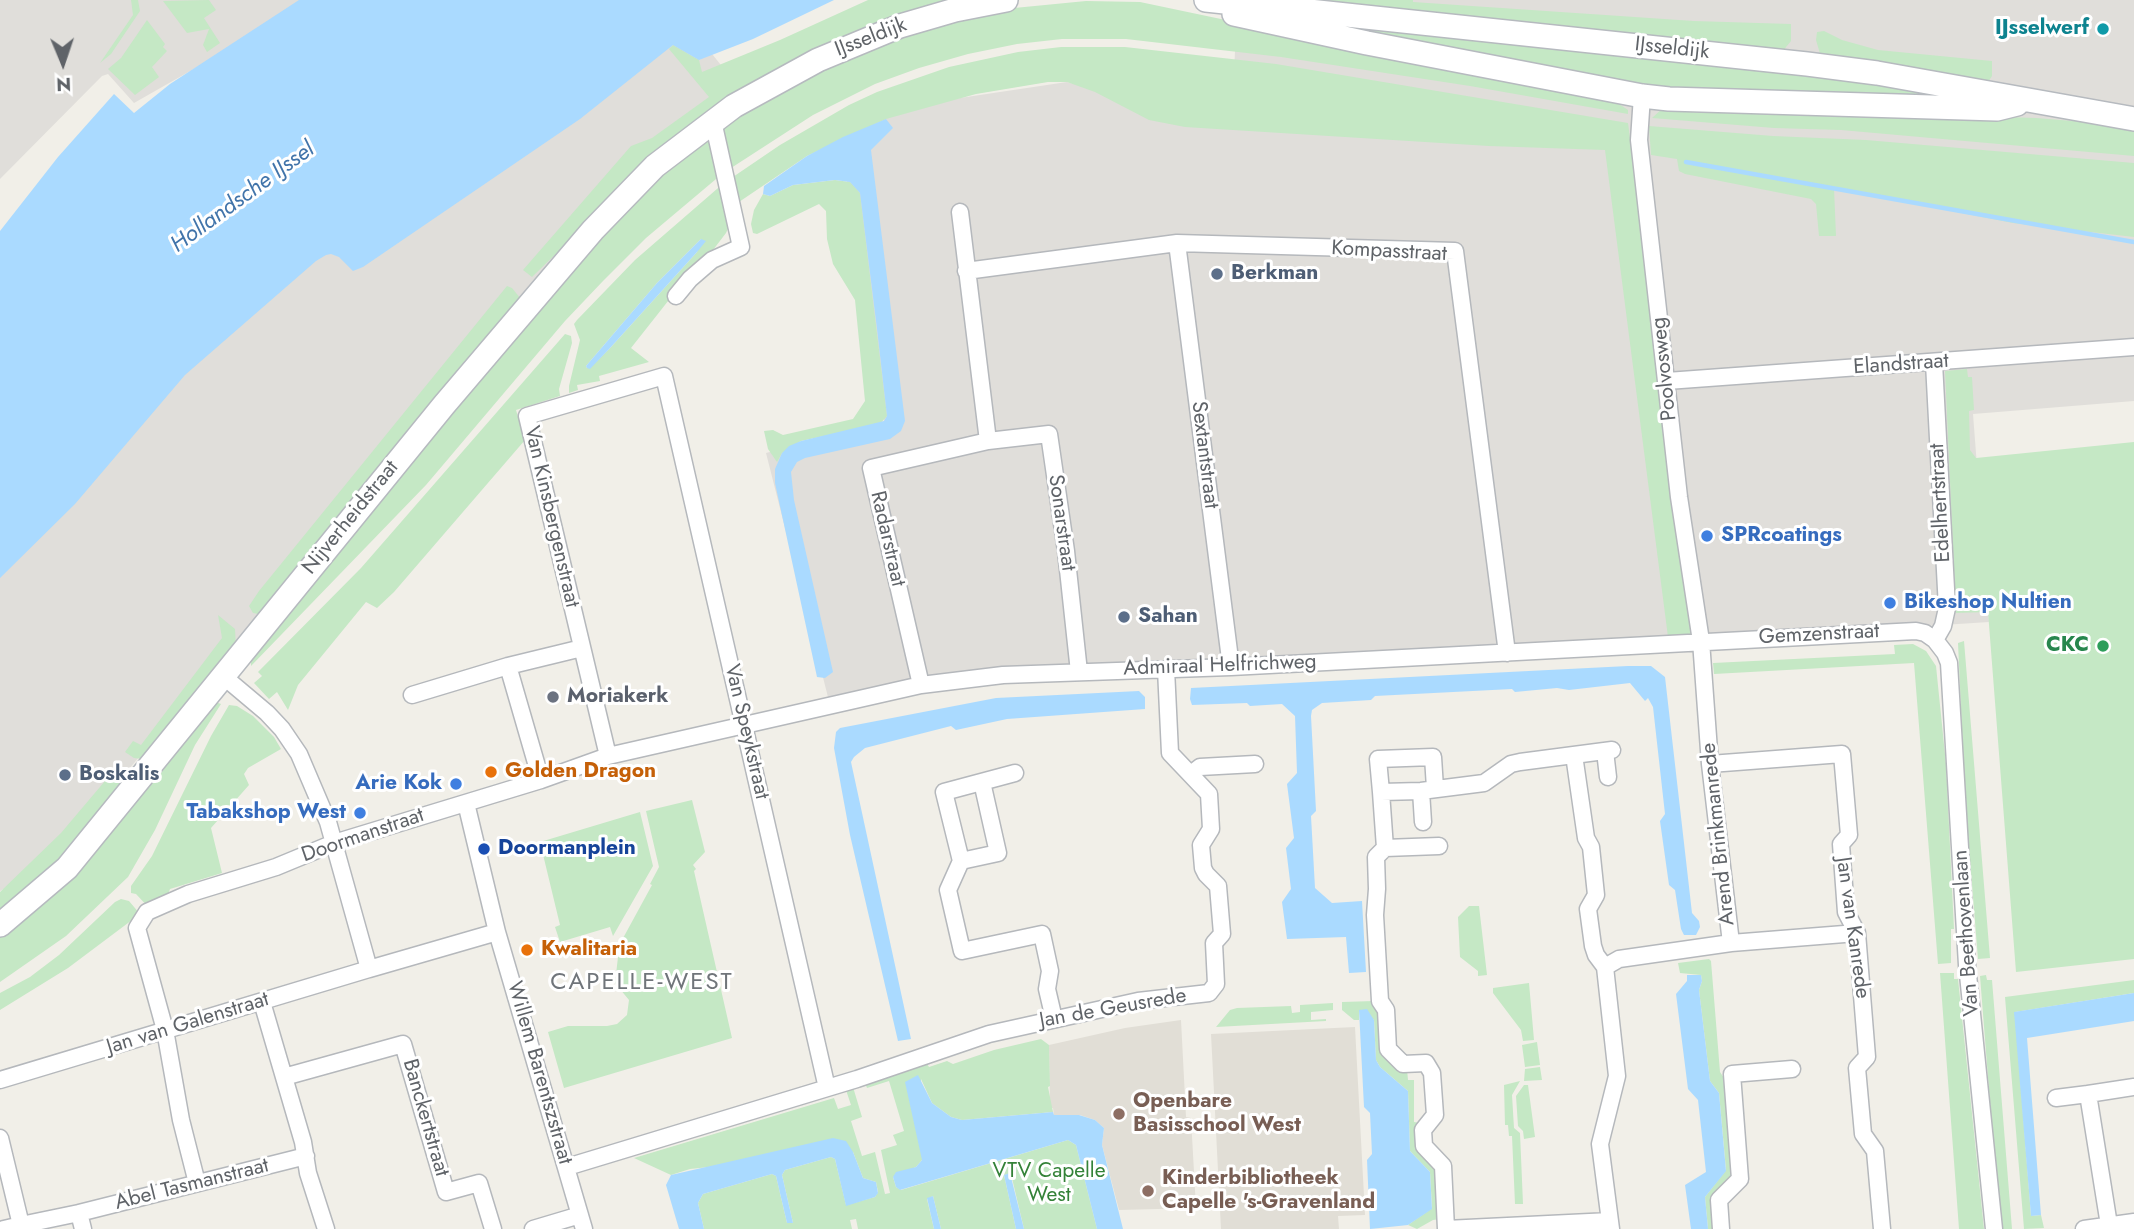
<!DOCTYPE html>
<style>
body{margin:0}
#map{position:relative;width:2134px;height:1229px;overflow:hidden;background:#f1efe8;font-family:Jost,sans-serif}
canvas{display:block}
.north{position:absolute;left:28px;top:28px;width:70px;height:70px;-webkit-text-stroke:5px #fff;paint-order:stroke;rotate:178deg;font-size:19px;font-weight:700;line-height:28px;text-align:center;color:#5f6368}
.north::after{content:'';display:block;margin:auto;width:24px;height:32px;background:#5f6368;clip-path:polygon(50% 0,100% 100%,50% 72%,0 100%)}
</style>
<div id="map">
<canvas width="2134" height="1229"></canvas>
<div class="north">N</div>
</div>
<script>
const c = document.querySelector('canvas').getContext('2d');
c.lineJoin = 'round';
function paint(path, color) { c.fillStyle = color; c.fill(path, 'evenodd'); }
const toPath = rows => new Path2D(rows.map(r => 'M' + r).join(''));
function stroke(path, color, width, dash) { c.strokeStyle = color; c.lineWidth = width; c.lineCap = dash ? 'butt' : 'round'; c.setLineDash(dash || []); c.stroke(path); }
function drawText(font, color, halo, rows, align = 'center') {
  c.font = font + ' Jost,sans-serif'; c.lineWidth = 6; c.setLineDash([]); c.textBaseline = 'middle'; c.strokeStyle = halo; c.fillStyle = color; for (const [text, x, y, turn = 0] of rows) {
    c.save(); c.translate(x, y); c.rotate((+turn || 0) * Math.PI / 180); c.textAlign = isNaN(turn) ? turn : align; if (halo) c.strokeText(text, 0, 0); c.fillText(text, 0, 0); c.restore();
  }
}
const industrial = toPath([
 [0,0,315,0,134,103,108,74,102,76,0,179],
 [1237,0,2134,0,2134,401,1973,414,1989,622,1493,654,989,677,830,705,766,453,884,421,841,208,860,125,913,105,1067,82,1232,126],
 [681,15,744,94,645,150,49,865,0,891,0,542,249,292]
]);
const education = toPath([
 [1181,1020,1186,1117,1191,1118,1196,1208,1119,1210,1102,1145,1104,1128,1095,1120,1080,1115,1054,1115,1053,1108,1050,1108,1049,1045,1125,1028],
 [1355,1027,1365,1215,1338,1216,1339,1229,1221,1229,1211,1034]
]);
const green = toPath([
 [131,0,138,0,140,11,111,54,100,63,133,15],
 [209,0,216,10,204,18,220,43,207,52,203,45,209,29,187,33,163,1],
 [868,0,964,0,891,21,637,175,532,277,523,270,631,146,652,138,709,97,669,49,673,45,699,60,702,72,780,40],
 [1300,0,1413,0,1413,2,1694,21,1791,24,1791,41,1782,52],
 [1086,1,1140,2,1616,102,1628,110,1628,114,1470,86,1281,57,1126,39,1062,39,1017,44,968,54,919,68,875,84,813,115,728,170,720,134,723,122,775,90,895,36,1004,9],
 [1292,19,1623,50,1967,97,1672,91],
 [147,20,165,44,163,47,167,51,152,67,159,77,135,95,108,69,121,58],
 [1824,31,1842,40,1878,50,1992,61,1992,76,1988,82,1821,57,1816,40,1817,32],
 [1061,47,1125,47,1276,64,1628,123,1695,625,1690,636,1668,637,1605,150,1489,146,1185,127,1149,120,1095,92,1067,82,1048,82,976,94,886,119,807,156,736,204,730,179,780,145,849,105,877,92,949,67,1018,52],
 [1663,108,1949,115,2036,118,2134,126,2134,156,1841,130,1774,128,1652,118],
 [1649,126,1773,136,1866,140,2134,163,2134,237,2013,223,1834,188,1836,236,1819,236,1816,204,1811,199,1685,174,1679,171,1677,159,1651,155],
 [709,137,722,174,646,238,603,281,565,321,426,485,251,666,251,656,350,538,347,532,637,194],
 [835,180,850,182,860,193,887,416,880,424,801,441,782,453,777,462,768,449,764,431,773,430,783,435,853,419,865,401,855,300,833,264,827,239,826,211,819,204,757,234,753,233,751,224,754,210,763,194,770,196,793,185],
 [725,182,730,224,726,233,713,250,673,288,676,291,631,348,649,362,599,376,600,381,577,385,578,390,569,393,569,386,580,340,574,324,577,320,635,260],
 [701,239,697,252,611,347,590,368,587,368,586,366,657,283],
 [507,286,512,288,525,304,263,615,253,613,249,606,259,591],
 [565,334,571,336,572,343,559,389,560,396,516,410,525,440,394,592,377,608,366,602,298,685,288,710,277,692,269,699,254,683,262,676,258,672,361,568],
 [1967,369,1968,377,1972,377,1974,410,1969,411,1970,450,1976,458,2134,442,2134,959,2016,972,1988,612,1956,613,1945,371],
 [218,615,235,629,236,648,142,759,134,758,125,752,133,741,141,745,222,638],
 [1964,641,1990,958,1978,959,1965,798,1958,643],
 [1913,644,1926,651,1936,666,1946,764,1954,929,1951,929,1951,963,1938,964,1914,663,1714,674,1713,663,1895,654,1894,645],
 [213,701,221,704,195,745,155,830,128,877,66,936,0,982,0,931],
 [229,705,237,706,253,716,274,737,281,749,248,768,244,774,249,785,211,828,222,873,170,889,166,900,150,909,136,894,131,893,131,886,152,856,211,736],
 [116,768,124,783,53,869,0,914,0,892,61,833],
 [692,800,705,852,693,865,696,869,694,871,732,1038,564,1088,548,1032,568,1026,607,1026,617,1024,627,1015,629,1000,615,983,618,957,616,951,652,885,650,884,659,867,646,811],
 [640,812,653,866,613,936,610,927,560,942,555,927,560,925,540,842],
 [121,899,129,901,140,914,68,968,0,1010,0,993,30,977,59,955,115,902],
 [1469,906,1479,906,1487,975,1478,976,1478,971,1460,957,1458,917],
 [1709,959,1711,961,1720,1072,1728,1084,1735,1173,1717,1229,1708,1229,1705,1197,1726,1170,1719,1093,1710,1081,1699,990,1702,981,1701,975,1680,973,1678,963],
 [1940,973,1954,973,1954,979,1958,979,1984,1229,1959,1229],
 [1986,975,1987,980,1992,980,2012,1229,2000,1229,1980,976],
 [2134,980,2134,993,2015,1012,2031,1216,2041,1215,2044,1228,2024,1229,2005,997],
 [1529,983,1534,1040,1523,1041,1521,1030,1493,993,1493,988],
 [1374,1001,1381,1011,1387,1060,1398,1069,1407,1069,1408,1080,1414,1080,1414,1122,1420,1123,1437,1171,1440,1219,1433,1220,1417,1229,1408,1225,1432,1208,1430,1172,1410,1151,1408,1091,1380,1067,1376,1060,1374,1020,1359,1010,1359,1020,1354,1020,1342,1010,1342,1002],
 [1333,1003,1333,1010,1311,1012,1311,1020,1326,1019,1326,1021,1216,1027,1230,1010,1237,1008,1291,1006,1292,1013,1300,1012,1300,1005],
 [1041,1039,1049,1045,1050,1086,1048,1087,1053,1112,962,1120,951,1117,932,1103,921,1079,922,1160,916,1167,893,1177,896,1187,901,1190,1068,1140,1076,1145,1097,1229,1024,1229,1011,1174,1004,1175,1016,1229,941,1229,933,1196,927,1199,934,1229,858,1229,856,1219,850,1220,852,1229,704,1229,698,1203,703,1194,772,1174,776,1176,787,1223,793,1223,782,1175,785,1170,831,1157,835,1159,846,1205,875,1197,878,1192,876,1182,863,1178,853,1152,690,1169,671,1175,634,1158,834,1098,838,1109,851,1105,846,1090,853,1087,862,1117,851,1121,862,1156,875,1152,885,1194,890,1193,881,1150,897,1145,893,1135,904,1131,889,1081,867,1088,865,1083,926,1062,929,1067,947,1061,953,1064,994,1050],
 [1537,1042,1540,1065,1525,1067,1522,1045],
 [1540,1067,1542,1080,1524,1081,1525,1069],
 [1520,1081,1512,1095,1514,1128,1520,1133,1523,1204,1515,1204,1512,1136,1509,1136,1508,1125,1505,1125,1504,1085],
 [1524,1085,1528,1085,1535,1137,1524,1139,1523,1131,1518,1126,1516,1096]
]);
const water = toPath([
 [299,0,834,0,753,39,699,60,673,45,580,119,363,267,353,271,339,257,331,254,326,255,316,261,185,375,75,504,0,578,0,231,58,157,114,94,134,113,170,84],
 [886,119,893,128,871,150,905,421,901,431,890,439,805,458,797,462,791,472,794,500,833,672,825,678,817,677,775,483,775,469,782,453,789,446,801,441,884,421,887,416,877,329,860,193,850,182,835,180,793,185,770,196,763,194,764,186,807,156,843,137],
 [701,239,706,241,697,252,611,347,590,369,587,368,586,366,657,283],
 [1628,666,1651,666,1665,677,1692,913,1699,921,1700,927,1696,935,1684,935,1681,929,1675,890,1669,885,1660,821,1665,814,1653,707,1648,698,1645,701,1630,683,1569,690,1557,688,1515,692,1512,689,1375,696,1371,700,1322,703,1312,710,1311,716,1316,811,1311,816,1315,888,1332,903,1362,901,1366,972,1349,973,1346,937,1287,939,1282,902,1291,889,1286,848,1294,838,1287,784,1297,773,1295,716,1282,704,1250,706,1247,703,1192,705,1190,699,1191,688],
 [1139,691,1145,697,1145,709,1007,719,956,730,951,726,865,748,854,757,851,762,911,1039,898,1041,850,835,834,748,836,732,840,728,996,698],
 [1687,975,1701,975,1702,981,1699,990,1710,1081,1719,1093,1726,1171,1705,1197,1708,1229,1691,1229,1685,1185,1706,1172,1698,1100,1688,1089,1676,994,1687,981],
 [2134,993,2134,1021,2027,1038,2041,1215,2031,1216,2014,1012],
 [1367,1009,1374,1020,1376,1060,1380,1067,1408,1091,1410,1151,1430,1172,1432,1209,1408,1225,1370,1229,1367,1160,1372,1154,1370,1113,1364,1107,1359,1010],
 [918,1075,932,1103,951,1117,962,1120,1053,1112,1054,1115,1079,1115,1095,1120,1104,1128,1102,1145,1123,1229,1097,1229,1076,1145,1068,1140,900,1190,896,1187,893,1177,896,1172,916,1167,922,1160,905,1082],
 [833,1138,846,1141,853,1152,863,1178,876,1182,878,1193,875,1197,846,1206,835,1159,831,1157,785,1170,782,1175,793,1223,787,1223,776,1176,772,1174,703,1194,698,1203,704,1229,679,1229,666,1185,671,1175],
 [1010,1173,1024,1229,1016,1229,1004,1175],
 [933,1196,941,1229,934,1229,927,1198]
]);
const stream = toPath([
 [1686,162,2134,242]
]);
const street = toPath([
 [1642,96,1639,140,1679,497,1701,641,1710,764,1731,943,1857,933],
 [960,212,988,441],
 [1177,243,1231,667],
 [966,271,1177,243,1455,251,1507,653],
 [676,296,690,279,712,260,741,247,713,121],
 [1934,363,1947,608,1943,626,1935,640],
 [1667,381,2134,347],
 [223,676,267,713,282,729,299,754,328,822,369,969,497,932],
 [921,685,871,468,988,441,1049,434,1066,551,1079,672],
 [412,695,508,666],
 [1605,751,1608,777],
 [1574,755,1586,838,1591,847,1596,895,1588,909,1593,946,1596,955,1605,967],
 [608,756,527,416,664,376,827,1088],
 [1710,764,1842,754,1849,835,1841,844,1846,912,1857,933,1867,1057,1857,1068,1863,1134,1875,1151,1882,1229],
 [1015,773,944,792,961,861,948,890,962,951,1042,934,1050,971,1047,989,1054,1019],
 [1191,774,1200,767,1255,764],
 [541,780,508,666,582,648],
 [1421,791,1423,822],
 [1381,792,1378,759,1433,757,1435,788],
 [466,803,497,932,584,1229],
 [1385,848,1439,846],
 [961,861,998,853,982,782],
 [262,1002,303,1142,308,1173,326,1229],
 [284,1077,403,1044,446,1192,479,1183,493,1229],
 [0,1080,369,969],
 [2056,1098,2088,1094],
 [0,1138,21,1225,4,1229],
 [567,1167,857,1079,989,1034,1138,1001,1209,993,1216,984,1214,943,1222,934,1218,886,1206,874,1203,868,1201,845,1211,829,1209,794,1170,753,1166,669],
 [197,1183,181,1120,165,1030,137,928,147,912,188,894,276,867,334,843,541,780,608,756,921,685,1003,675,1231,667,1916,631,1925,633,1935,640,1945,653,1949,663,1967,965,1994,1229],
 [1610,1221,1446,1229,1443,1166,1424,1146,1423,1130,1435,1115,1432,1073,1426,1063,1403,1064,1388,1049,1386,1010,1380,1001,1375,915,1377,889,1376,857,1385,848,1381,792,1421,791,1484,783,1511,764,1520,762,1612,750],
 [21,1225,79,1213],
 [2109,1225,2088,1094,2134,1087],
 [83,1229,79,1213,306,1156],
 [533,1229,580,1215],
 [1611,1229,1600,1144,1617,1076,1605,967,1619,959,1731,943],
 [1721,1229,1719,1200,1740,1179,1732,1074,1792,1069],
 [2084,1229,2134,1222]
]);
const secondary = toPath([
 [1206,0,1807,64,1877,73,2134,119],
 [1234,14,1367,43,1642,96,1669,99,1997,109,2017,104],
 [0,925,67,868,444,405,593,230,655,166,734,106,818,60,900,26,955,10,1006,0]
]);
const markers = [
 [2103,29,7,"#0f9aa8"],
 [1217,274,7,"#5c6f8a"],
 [1707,536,7,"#3f7fe0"],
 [1890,603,7,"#3f7fe0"],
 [1124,617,7,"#5c6f8a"],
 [2103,646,7,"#2e9e5b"],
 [553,697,7,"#6b7280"],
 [491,772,7,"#e8710a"],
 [65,775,7,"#5c6f8a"],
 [456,784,7,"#3f7fe0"],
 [360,813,7,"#3f7fe0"],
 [484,849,7,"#1a4fb4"],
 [527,950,7,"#e8710a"],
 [1119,1114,7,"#8d6e63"],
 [1148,1191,7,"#8d6e63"]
];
const cultureNames = [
 ["IJsselwerf",2089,29]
];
const streetNames = [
 ["IJsseldijk",871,38,-21],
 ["IJsseldijk",1672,49,6],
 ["Kompasstraat",1389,252,3],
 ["Elandstraat",1901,365,-4],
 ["Poolvosweg",1665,369,-96],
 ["Sextantstraat",1204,455,83],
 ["Edelhertstraat",1941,503,-93],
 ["Van Kinsbergenstraat",551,517,77],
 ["Nijverheidstraat",351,518,-51],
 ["Sonarstraat",1061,523,82],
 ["Radarstraat",887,539,77],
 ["Gemzenstraat",1819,635,-3],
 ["Admiraal Helfrichweg",1220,666,-2],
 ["Van Speykstraat",746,732,77],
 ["Arend Brinkmanrede",1719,834,-96],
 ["Doormanstraat",363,836,-19],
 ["Jan van Kanrede",1852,928,82],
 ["Van Beethovenlaan",1967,933,-94],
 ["Jan de Geusrede",1113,1009,-10],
 ["Jan van Galenstraat",188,1024,-17],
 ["Willem Barentszstraat",539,1073,74],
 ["Banckertstraat",425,1118,74],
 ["Abel Tasmanstraat",192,1185,-14]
];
const serviceNames = [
 ["Berkman",1231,274],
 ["Sahan",1138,617],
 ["Boskalis",79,775]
];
const shopNames = [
 ["SPRcoatings",1721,536],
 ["Bikeshop Nultien",1904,603],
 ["Arie Kok",442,784,"right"],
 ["Tabakshop West",346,813,"right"]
];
const leisureNames = [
 ["CKC",2089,646]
];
const worshipNames = [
 ["Moriakerk",567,697]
];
const foodNames = [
 ["Golden Dragon",505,772],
 ["Kwalitaria",541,950]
];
const transitNames = [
 ["Doormanplein",498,849]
];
const educationNames = [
 ["Openbare",1133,1102],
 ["Basisschool West",1133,1126],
 ["Kinderbibliotheek",1162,1179],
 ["Capelle 's-Gravenland",1162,1203]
];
const parkNames = [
 ["VTV Capelle",1049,1172],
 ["West",1049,1196]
];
const waterNames = [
 ["Hollandsche IJssel",243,198,-36]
];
const quarterNames = [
 ["CAPELLE-WEST",642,983]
];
paint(industrial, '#e0deda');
paint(education, '#e1ded6');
paint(green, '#c5e8c5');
paint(water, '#aadaff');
stroke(stream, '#aadaff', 4.5);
stroke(street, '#b5b8bc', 19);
stroke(secondary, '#b6babf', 26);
stroke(street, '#fff', 16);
stroke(secondary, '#fff', 23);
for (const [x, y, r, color] of markers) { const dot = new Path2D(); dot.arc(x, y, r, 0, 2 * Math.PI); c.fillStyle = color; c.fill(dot); stroke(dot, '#fff', 2.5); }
drawText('bold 21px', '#0d838f', '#fff', cultureNames, 'right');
drawText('21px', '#5f6368', '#fff', streetNames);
drawText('bold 21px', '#4e5e75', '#fff', serviceNames, 'left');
drawText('bold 21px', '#366cbe', '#fff', shopNames, 'left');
drawText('bold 21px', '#27864d', '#fff', leisureNames, 'right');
drawText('bold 21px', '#5b616d', '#fff', worshipNames, 'left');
drawText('bold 21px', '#c56008', '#fff', foodNames, 'left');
drawText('bold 21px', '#164399', '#fff', transitNames, 'left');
drawText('bold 21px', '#785e54', '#fff', educationNames, 'left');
drawText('21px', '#348238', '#fff', parkNames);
drawText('italic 23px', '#4174aa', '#fff', waterNames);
c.letterSpacing = '2px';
drawText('24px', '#70757a', '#fff', quarterNames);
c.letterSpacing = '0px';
</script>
